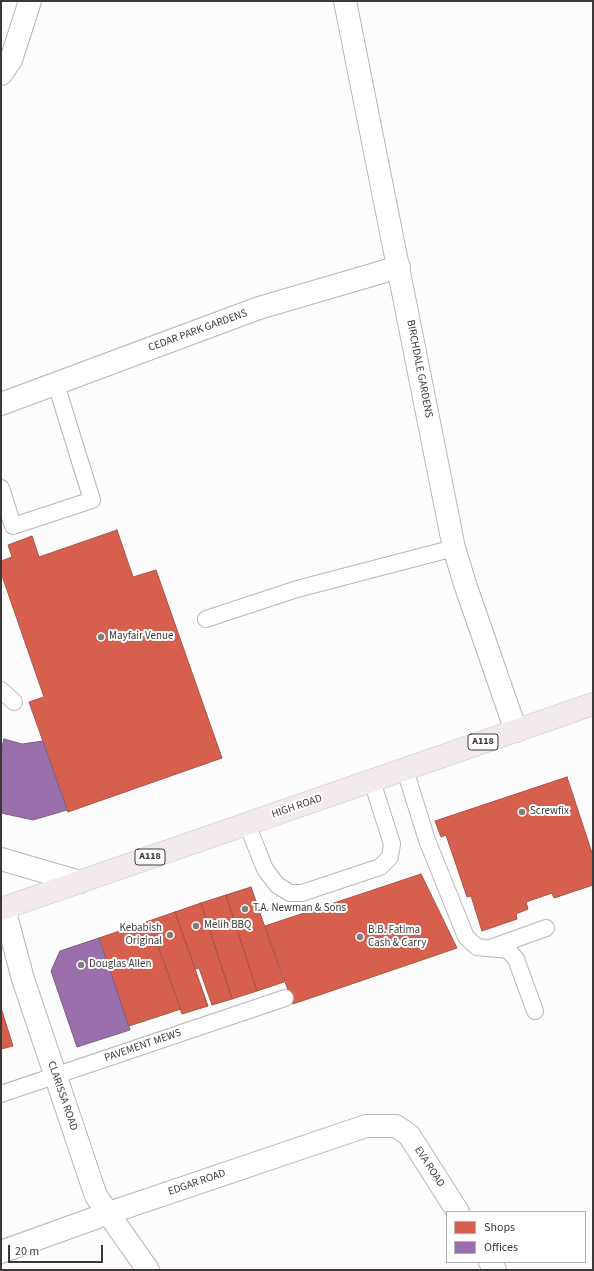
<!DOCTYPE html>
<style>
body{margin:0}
#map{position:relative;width:594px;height:1271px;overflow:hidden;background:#fcfcfc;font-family:"Source Sans 3",sans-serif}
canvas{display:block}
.frame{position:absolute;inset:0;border:2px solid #3d3838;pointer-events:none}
.legend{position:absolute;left:446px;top:1211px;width:140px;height:52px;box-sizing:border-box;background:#fff;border:1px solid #b1afaf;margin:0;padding:5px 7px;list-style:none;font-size:12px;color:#3d3838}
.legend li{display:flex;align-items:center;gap:8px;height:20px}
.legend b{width:20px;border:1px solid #b1afaf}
.scale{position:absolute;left:8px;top:1245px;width:95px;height:18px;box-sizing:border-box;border:2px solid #3d3838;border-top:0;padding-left:5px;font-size:12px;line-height:14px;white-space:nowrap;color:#3d3838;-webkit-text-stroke:3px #fff;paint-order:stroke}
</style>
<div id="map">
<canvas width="594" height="1271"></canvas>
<div class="frame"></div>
<ul class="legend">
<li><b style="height:11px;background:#d6604d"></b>Shops</li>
<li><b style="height:11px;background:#9970ab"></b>Offices</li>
</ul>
<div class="scale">20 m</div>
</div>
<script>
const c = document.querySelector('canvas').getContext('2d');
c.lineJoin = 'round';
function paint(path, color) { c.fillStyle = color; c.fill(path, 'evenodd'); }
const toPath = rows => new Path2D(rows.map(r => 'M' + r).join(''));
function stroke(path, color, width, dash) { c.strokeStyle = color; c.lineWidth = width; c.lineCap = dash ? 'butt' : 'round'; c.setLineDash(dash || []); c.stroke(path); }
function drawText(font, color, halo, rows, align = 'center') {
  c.font = font + ' "Source Sans 3",sans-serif'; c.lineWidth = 4; c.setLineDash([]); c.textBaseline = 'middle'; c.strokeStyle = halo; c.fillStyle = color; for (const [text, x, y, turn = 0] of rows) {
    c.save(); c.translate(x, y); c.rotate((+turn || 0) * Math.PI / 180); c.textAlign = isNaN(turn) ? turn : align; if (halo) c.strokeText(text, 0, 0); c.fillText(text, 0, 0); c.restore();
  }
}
const shops = toPath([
 [117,530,133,577,156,570,222,758,68,812,29,702,44,697,1,573,1,561,12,557,8,545,32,536,39,557,117,530],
 [567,777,593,856,593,885,554,898,552,893,526,902,528,909,516,914,517,919,482,931,471,896,467,897,446,835,441,837,435,821,567,777],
 [421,874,457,948,293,1004,265,926,421,874],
 [251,887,284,982,257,991,226,895,251,887],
 [226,895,257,991,232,999,201,903,226,895],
 [201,903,232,999,212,1005,199,968,195,969,175,912,201,903],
 [175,912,208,1006,182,1014,149,921,175,912],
 [149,921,181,1009,129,1026,99,938,149,921],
 [1,1008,13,1046,1,1049,1,1008]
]);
const offices = toPath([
 [4,739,22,744,43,741,67,810,33,820,1,813,1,750,4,739],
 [99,938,130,1030,77,1047,51,971,60,951,99,938]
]);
const service = toPath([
 [1,488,13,526,92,500,56,384],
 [206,619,297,589,454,548],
 [1,690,14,702],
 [405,770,427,840,466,937,477,947,508,950,516,959,535,1011],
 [247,824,265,869,277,885,290,893,302,893,380,867,390,857,392,844,372,781],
 [493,947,546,928],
 [1,1094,285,998]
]);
const minor = toPath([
 [345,1,454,548,465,584,516,731],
 [1,74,11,60,30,1],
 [1,404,259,308,399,267],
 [4,908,23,979,96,1196,148,1270],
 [1,1252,109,1213,366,1126,396,1126,409,1135,458,1212],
 [490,1262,495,1270]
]);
const tertiary = toPath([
 [1,859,80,882]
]);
const primary = toPath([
 [1,909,593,704]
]);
const markers = [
 [101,637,4,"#807d7d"],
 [522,812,4,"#807d7d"],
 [245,909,4,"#807d7d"],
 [196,926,4,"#807d7d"],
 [170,935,4,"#807d7d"],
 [360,937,4,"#807d7d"],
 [81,965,4,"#807d7d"]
];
const shields = [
 [483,742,30],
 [150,857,30]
];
const shieldNames = [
 ["A118",483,742],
 ["A118",150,857]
];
const streetNames = [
 ["CEDAR PARK GARDENS",198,331,-20],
 ["BIRCHDALE GARDENS",419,369,79],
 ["HIGH ROAD",297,807,-19],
 ["PAVEMENT MEWS",143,1046,-19],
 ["CLARISSA ROAD",62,1096,71],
 ["EVA ROAD",429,1167,57],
 ["EDGAR ROAD",197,1183,-19]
];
const poiNames = [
 ["Mayfair Venue",109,637],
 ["Screwfix",530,812],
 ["T.A. Newman & Sons",253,909],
 ["Melih BBQ",204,926],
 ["Kebabish",162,929,"right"],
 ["Original",162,942,"right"],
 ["B.B. Fatima",368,931],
 ["Cash & Carry",368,944],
 ["Douglas Allen",89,965]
];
paint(shops, '#d6604d');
stroke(shops, '#a85447', 1);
paint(offices, '#9970ab');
stroke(offices, '#7d5f88', 1);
stroke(service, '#b8b6b6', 18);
stroke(minor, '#b8b6b6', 24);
stroke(tertiary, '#b8b6b6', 24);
stroke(primary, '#d7d6d6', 24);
stroke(service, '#fff', 16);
stroke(minor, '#fff', 22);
stroke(tertiary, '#fff', 22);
stroke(primary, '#f2eaee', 22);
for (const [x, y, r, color] of markers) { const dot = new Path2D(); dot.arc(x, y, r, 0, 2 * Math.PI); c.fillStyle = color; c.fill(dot); stroke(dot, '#fff', 1.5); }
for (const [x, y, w] of shields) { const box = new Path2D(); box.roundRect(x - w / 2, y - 8, w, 16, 3); c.fillStyle = '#fff'; c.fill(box); stroke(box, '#3d3838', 1); }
drawText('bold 10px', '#3d3838', null, shieldNames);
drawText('11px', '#3d3838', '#fff', streetNames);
drawText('11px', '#3d3838', '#fff', poiNames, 'left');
</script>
